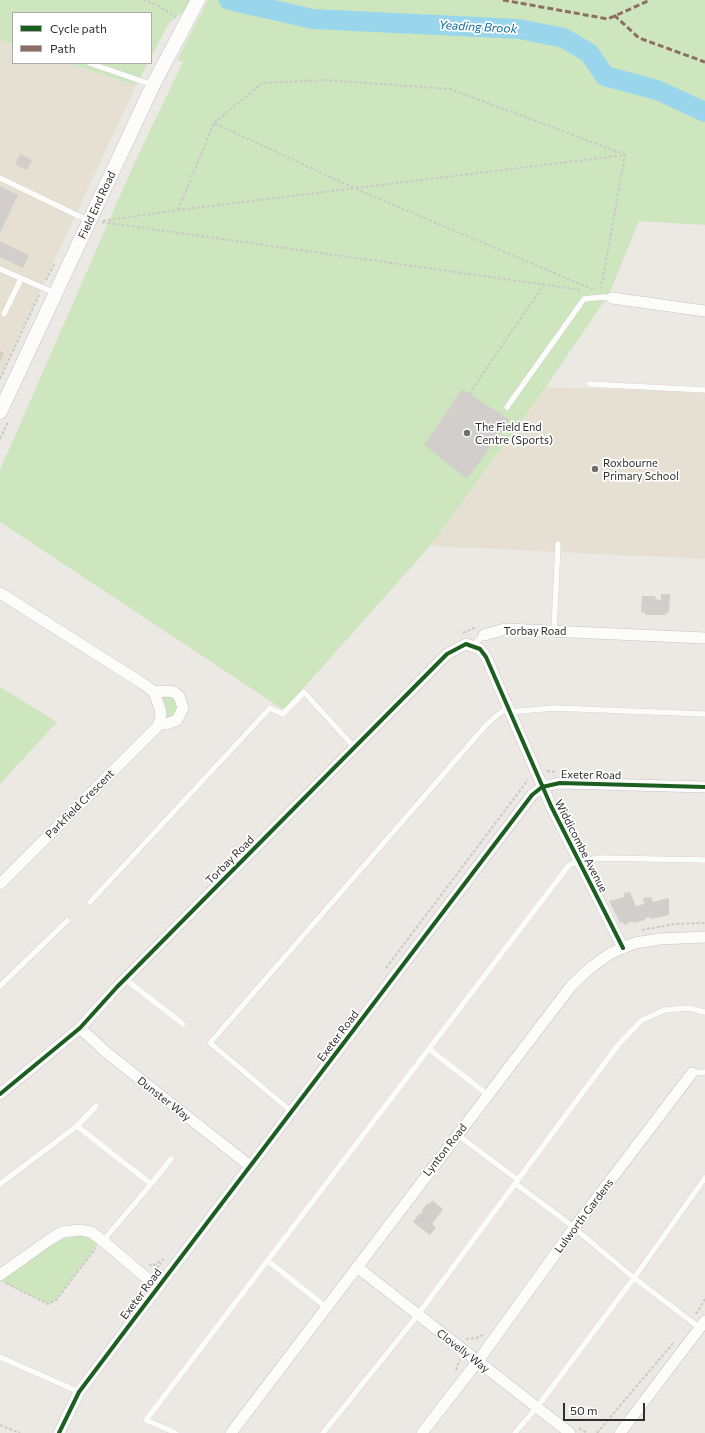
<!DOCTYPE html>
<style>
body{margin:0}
#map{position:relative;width:705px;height:1433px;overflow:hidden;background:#ece8e4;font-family:Commissioner,sans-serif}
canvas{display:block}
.legend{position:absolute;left:12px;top:12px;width:140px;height:52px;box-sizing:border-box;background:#fff;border:1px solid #ababab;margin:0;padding:5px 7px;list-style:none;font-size:12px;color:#2e2e2e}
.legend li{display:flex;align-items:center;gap:8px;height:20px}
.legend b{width:20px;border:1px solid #ababab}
.scale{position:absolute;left:563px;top:1403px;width:82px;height:18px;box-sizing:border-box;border:2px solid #2e2e2e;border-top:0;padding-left:5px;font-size:12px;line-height:14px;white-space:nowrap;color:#2e2e2e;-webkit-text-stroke:3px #fff;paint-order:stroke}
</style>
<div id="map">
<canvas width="705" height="1433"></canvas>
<ul class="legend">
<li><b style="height:5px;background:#1b5e20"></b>Cycle path</li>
<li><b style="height:5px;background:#8d6e63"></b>Path</li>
</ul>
<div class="scale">50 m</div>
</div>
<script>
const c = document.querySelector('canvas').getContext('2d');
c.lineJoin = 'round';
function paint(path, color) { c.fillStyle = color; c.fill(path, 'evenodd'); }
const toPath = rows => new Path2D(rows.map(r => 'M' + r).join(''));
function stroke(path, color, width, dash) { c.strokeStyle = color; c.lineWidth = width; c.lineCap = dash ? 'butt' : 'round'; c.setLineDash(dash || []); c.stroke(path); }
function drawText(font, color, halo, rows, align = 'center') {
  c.font = font + ' Commissioner,sans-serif'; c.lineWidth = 3.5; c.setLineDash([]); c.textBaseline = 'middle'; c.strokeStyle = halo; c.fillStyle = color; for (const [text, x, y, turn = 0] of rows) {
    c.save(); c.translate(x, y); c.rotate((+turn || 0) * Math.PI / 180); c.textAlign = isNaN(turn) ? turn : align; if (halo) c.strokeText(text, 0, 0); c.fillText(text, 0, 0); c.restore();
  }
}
const education = toPath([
 [0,40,13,44,13,63,68,63,136,86,0,377],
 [546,387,705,392,705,559,430,546]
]);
const green = toPath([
 [0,0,198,0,169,23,151,57,151,13,13,13,13,44,0,40],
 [208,0,705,0,705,225,639,221,609,294,546,387,430,546,284,710,0,522,0,470,133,166,183,62,177,60],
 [68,63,148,63,136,86],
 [0,687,57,722,0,784],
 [161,695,173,695,179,704,176,715,166,720,166,707],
 [84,1234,98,1244,56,1300,48,1304,1,1281,59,1240]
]);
const river = toPath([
 [229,0,313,19,519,29,564,38,589,53,605,76,657,90,705,112]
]);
const building = toPath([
 [20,154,32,160,27,170,15,165],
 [0,186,18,195,0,233],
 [0,241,29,255,23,268,0,257],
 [0,351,4,353,0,362],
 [462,389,510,420,467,479,424,445],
 [661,594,670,594,669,613,666,613,666,615,645,615,645,613,641,612,642,596,656,596,655,599,661,600],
 [630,892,636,906,644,904,643,898,651,897,653,902,669,898,669,915,651,919,650,917,645,918,645,920,633,923,633,921,624,925,623,922,620,923,609,901,625,897,623,893],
 [432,1200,443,1209,432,1224,436,1227,430,1235,413,1222,419,1214,423,1213,421,1211,428,1203,430,1204]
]);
const path = toPath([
 [143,0,157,5,176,17],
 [214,123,262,83,326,80,450,89,624,154],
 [178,210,214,123,354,188,594,290],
 [103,221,178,210,625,155,601,289],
 [102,222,582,290],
 [46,280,55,263],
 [0,379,39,295],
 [469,394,543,286],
 [0,439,8,422],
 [463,633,476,627],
 [547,771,557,772],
 [642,930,675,924,705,923],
 [386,968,525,784,527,779],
 [149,1264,152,1266,164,1259],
 [154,1272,161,1263],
 [6,1283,48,1304,56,1300,96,1248],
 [696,1314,705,1299],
 [466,1339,476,1338,483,1335],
 [456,1370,460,1359],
 [0,1425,20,1433],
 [579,1428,587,1433],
 [597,1433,674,1342]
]);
const service = toPath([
 [89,63,153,85],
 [0,178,89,221],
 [0,269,55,293],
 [4,314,21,279],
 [589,384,705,390],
 [507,407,584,299,604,297,612,298],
 [554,630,558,544],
 [473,645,484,635],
 [510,712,553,708,705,714],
 [90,902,270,708,283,714,304,692,354,747],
 [125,979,183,1024],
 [0,986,67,921],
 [429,1049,488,1095],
 [692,1073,705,1072],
 [292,1112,210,1043,487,724,507,707],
 [77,1126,96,1106],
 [458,1135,518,1180],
 [0,1184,77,1126,151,1184,103,1241],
 [151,1184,171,1159],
 [516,1184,567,1222,634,1278,700,1328],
 [268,1261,326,1307],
 [0,1357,79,1392],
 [176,1433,146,1420,569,865,579,861,600,858,705,860],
 [323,1433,413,1321,618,1045,642,1020,665,1010,689,1008,705,1012],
 [515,1433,541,1402,634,1278,705,1178]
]);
const minor = toPath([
 [612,298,705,311],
 [0,593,145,685,154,692,161,712,160,721,157,727,0,884],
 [484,635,505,629,705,638],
 [154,692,167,691,174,692,179,696,183,708,177,720,166,724,159,723],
 [80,1028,107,1053,250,1166],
 [0,1094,80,1028,117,987,447,654,466,644,480,649,486,657,551,806,623,948],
 [357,1267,570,1433],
 [0,1275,49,1240,62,1232,80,1230,91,1232,103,1241,157,1287],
 [59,1433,79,1392,134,1319,532,795,542,787,560,783,705,787],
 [231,1433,571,986,590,968,611,953,635,943,660,939,705,937],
 [422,1433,478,1361,574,1228,692,1073],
 [620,1433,705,1321]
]);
const tertiary = toPath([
 [0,412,153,85,198,0]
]);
const quiet = toPath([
 [503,0,608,19,650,0],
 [614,15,639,38,705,62]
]);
const cycleway = toPath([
 [0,1094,80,1028,117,987,447,654,466,644,480,649,486,657,551,806,623,948],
 [59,1433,79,1392,134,1319,532,795,542,787,560,783,705,787]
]);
const markers = [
 [467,433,4,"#706f6e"],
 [595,469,4,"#706f6e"]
];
const streetNames = [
 ["Field End Road",97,205,-65],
 ["Torbay Road",535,631],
 ["Exeter Road",591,775,1],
 ["Parkfield Crescent",80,804,-45],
 ["Widdicombe Avenue",581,846,63],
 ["Torbay Road",230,860,-45],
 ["Exeter Road",338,1036,-53],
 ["Dunster Way",164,1099,38],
 ["Lynton Road",445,1150,-52],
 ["Lulworth Gardens",584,1216,-53],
 ["Exeter Road",141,1294,-53],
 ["Clovelly Way",463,1351,38]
];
const poiNames = [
 ["The Field End",475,427],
 ["Centre (Sports)",475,440],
 ["Roxbourne",603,463],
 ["Primary School",603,476]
];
const waterNames = [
 ["Yeading Brook",478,27,3]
];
paint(education, '#e6e0d3');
paint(green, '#cee6be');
stroke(river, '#99d6ec', 20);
paint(building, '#d1cecb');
stroke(service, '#c5c4c5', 6);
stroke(minor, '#c5c4c5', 12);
stroke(tertiary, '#c5c4c5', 15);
stroke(path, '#c9c9c8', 2, [3, 2]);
stroke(service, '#fcfcfb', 5.5);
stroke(minor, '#fcfcfb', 11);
stroke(tertiary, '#fcfcfb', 14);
stroke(quiet, '#8d6e63', 3, [6, 3]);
stroke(cycleway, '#1b5e20', 4);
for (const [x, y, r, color] of markers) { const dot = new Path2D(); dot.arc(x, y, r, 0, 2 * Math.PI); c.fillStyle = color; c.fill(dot); stroke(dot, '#fff', 1.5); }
drawText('11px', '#2e2e2e', '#fff', streetNames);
drawText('11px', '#2e2e2e', '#fff', poiNames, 'left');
drawText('italic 12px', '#0d6fa3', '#fff', waterNames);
</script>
